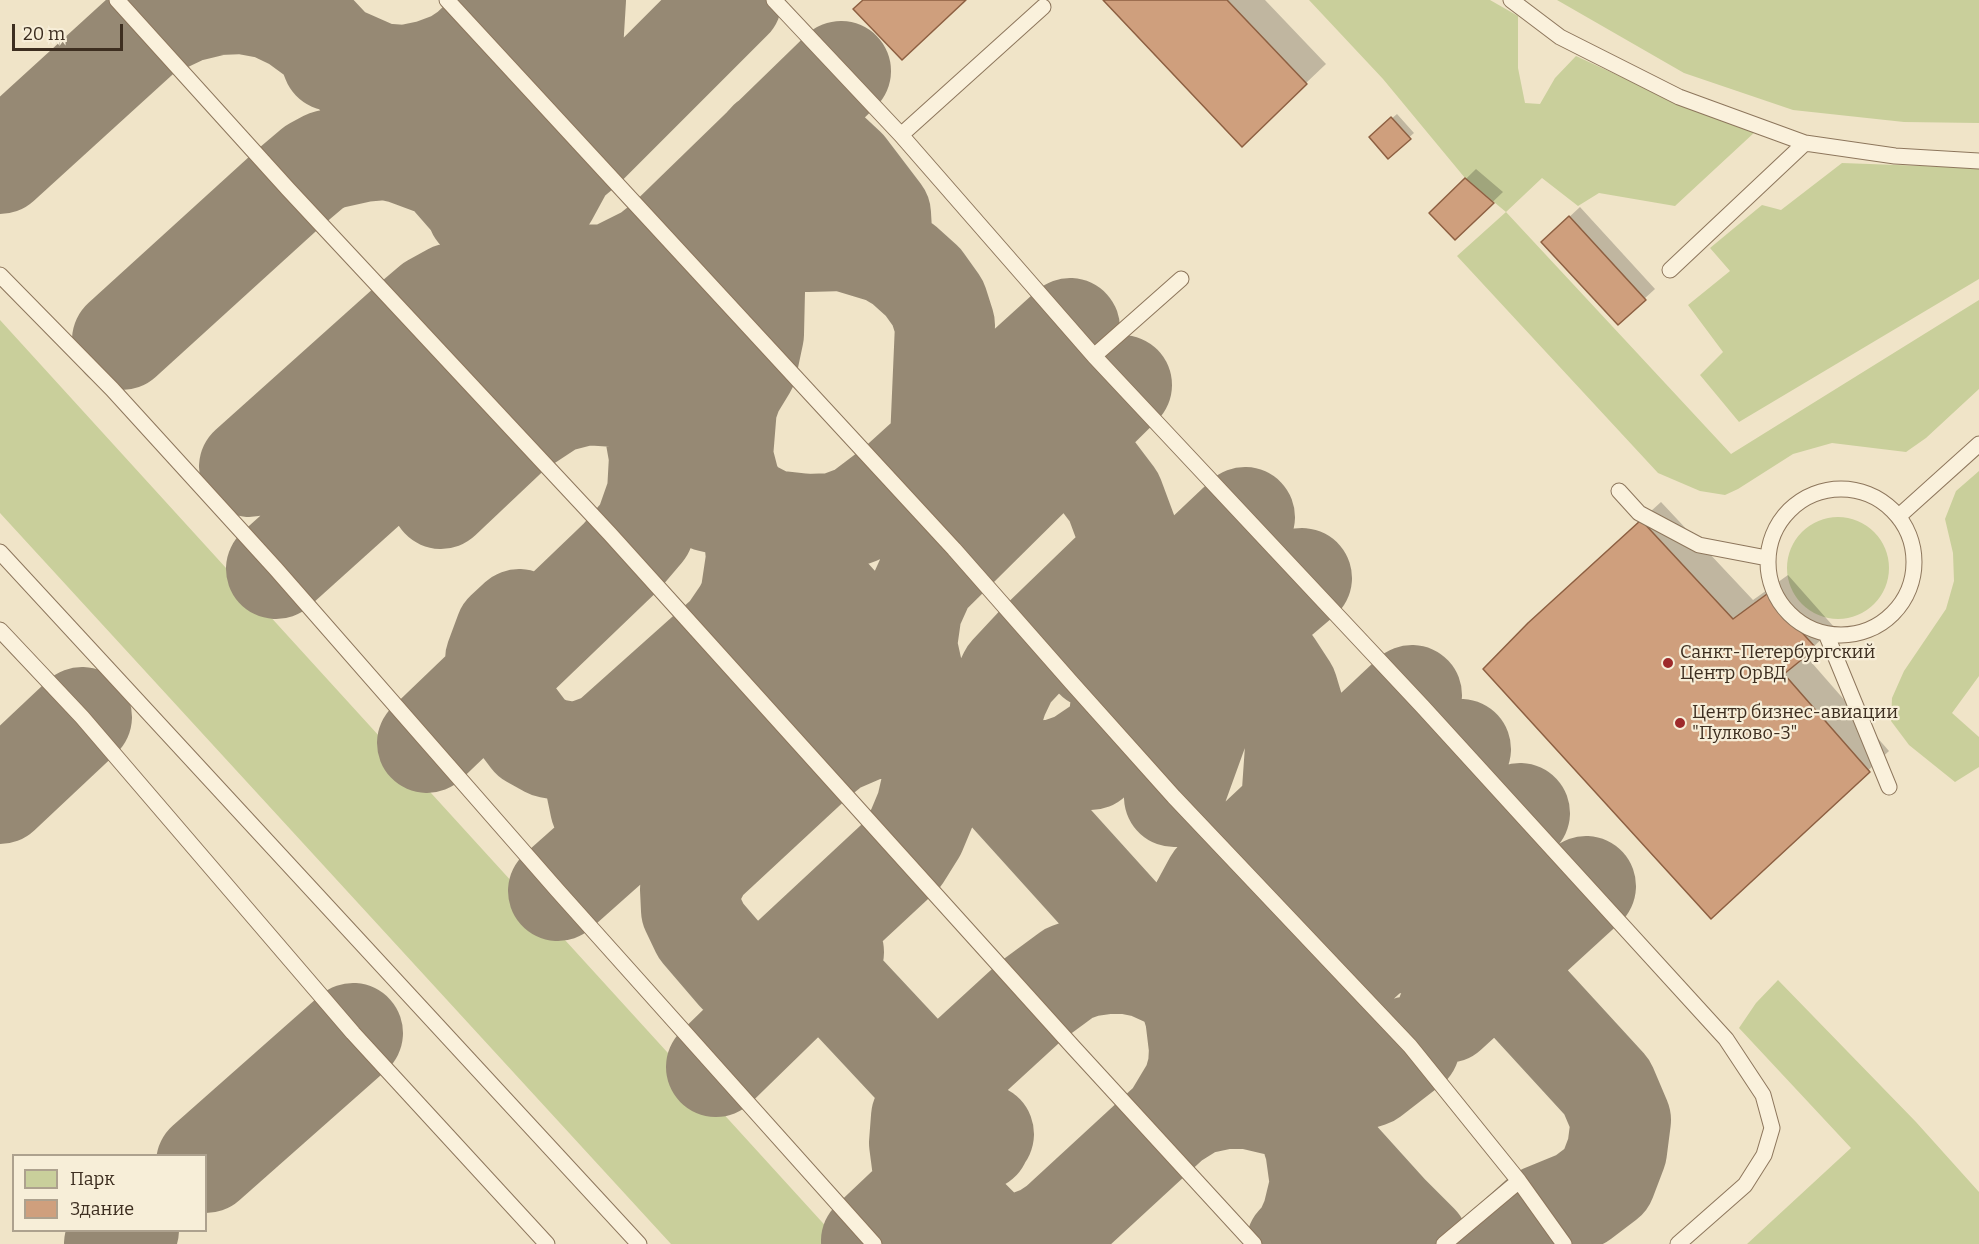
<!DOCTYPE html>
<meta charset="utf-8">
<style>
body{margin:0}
#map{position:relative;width:1979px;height:1244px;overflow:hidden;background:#f0e4c8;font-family:Bitter,serif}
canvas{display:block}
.legend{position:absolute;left:12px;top:1154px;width:195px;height:78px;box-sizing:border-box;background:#f7eed8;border:2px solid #ada18e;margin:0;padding:8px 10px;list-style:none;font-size:18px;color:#3d2e20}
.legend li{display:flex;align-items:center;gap:12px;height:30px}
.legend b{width:30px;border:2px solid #ada18e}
.scale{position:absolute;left:12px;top:24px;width:111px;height:27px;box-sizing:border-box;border:3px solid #3d2e20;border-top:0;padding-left:8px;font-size:18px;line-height:21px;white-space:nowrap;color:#3d2e20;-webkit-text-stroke:4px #f7eed8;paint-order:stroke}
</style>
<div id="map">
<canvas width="1979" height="1244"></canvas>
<ul class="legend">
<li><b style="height:16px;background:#c9cf9b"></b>Парк</li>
<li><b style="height:16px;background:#cf9f7d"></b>Здание</li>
</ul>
<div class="scale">20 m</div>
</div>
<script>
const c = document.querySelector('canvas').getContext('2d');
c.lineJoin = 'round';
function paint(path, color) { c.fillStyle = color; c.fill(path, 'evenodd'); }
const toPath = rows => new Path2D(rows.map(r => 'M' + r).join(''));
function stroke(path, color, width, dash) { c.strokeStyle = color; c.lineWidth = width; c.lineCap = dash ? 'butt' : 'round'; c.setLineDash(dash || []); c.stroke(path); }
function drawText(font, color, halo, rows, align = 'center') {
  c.font = font + ' Bitter,serif'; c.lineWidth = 4.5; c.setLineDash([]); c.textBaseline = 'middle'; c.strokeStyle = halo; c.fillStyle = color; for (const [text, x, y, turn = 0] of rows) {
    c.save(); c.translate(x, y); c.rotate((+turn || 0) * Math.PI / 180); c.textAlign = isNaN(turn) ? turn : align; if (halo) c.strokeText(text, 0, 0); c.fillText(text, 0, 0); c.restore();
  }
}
const green = toPath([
 [1309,0,1490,0,1518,16,1518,68,1525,103,1540,104,1555,78,1576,56,1680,104,1756,131,1675,206,1599,193,1578,206,1542,178,1506,212,1731,454,1979,300,1979,389,1926,438,1906,452,1832,443,1793,454,1738,489,1725,495,1700,491,1658,473,1457,256,1506,212,1465,178,1383,79],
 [1557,0,1979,0,1979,123,1904,122,1793,110,1684,73],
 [1842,163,1979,168,1979,279,1739,422,1700,375,1723,352,1688,305,1730,271,1710,248,1762,205,1781,210],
 [0,320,842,1244,671,1244,0,513],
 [1979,471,1979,676,1952,713,1979,737,1979,767,1955,782,1909,745,1891,721,1892,698,1904,671,1946,609,1954,581,1953,553,1945,519,1956,491],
 '1787 568a51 51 0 1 1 102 0a51 51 0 1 1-102 0Z',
 [1778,980,1916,1122,1979,1192,1979,1244,1747,1244,1851,1148,1739,1028,1756,1003]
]);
const shadow = toPath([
 [1105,0,1265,0,1326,64,1306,83],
 [1397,114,1414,133,1388,156,1376,132],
 [1476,169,1503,192,1455,238,1431,213],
 [1580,207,1655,289,1644,299,1553,232],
 [1661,502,1753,600,1788,575,1834,627,1805,655,1889,751,1711,917,1550,603]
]);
const taxiway = toPath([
 [285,0,443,168,554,295,628,374,689,448,744,506,781,549,814,578,1388,1213,1419,1244],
 [145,32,185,13,218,5,243,4,270,9,295,21,325,43,332,61],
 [336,54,379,73,406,75,430,70,454,61,469,51,523,0],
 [511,96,496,123,488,148,483,182,487,206,507,242,544,269,574,275,610,274,648,255,668,239,841,71],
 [0,164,145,32,168,0],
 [548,196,566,163,576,0],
 [807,242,843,241,886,254,903,264,923,282,938,303,945,325,938,487],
 [874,249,882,231,881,214,846,168,831,154,811,145,793,142,767,142,756,249,754,334,747,367,733,390,727,407,723,456,731,487,744,506,771,520,807,524,835,523,859,514,896,486,1070,328],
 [122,340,288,189,314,167,327,160,363,152,386,150,404,154,466,177,496,184,523,181,546,175,566,163,584,148,732,0],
 [699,454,689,448,671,412,668,387,669,366,674,336,687,314,785,224],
 [249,467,412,321,432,304,452,293,473,287,507,285,537,294,566,308],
 [441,499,514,430,555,403,586,395,617,397,639,404,663,417],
 [710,502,749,511,754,537,756,558,750,598,743,612,728,634],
 [276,569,476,389,488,367,500,340,507,312,507,285,499,249,486,217,477,211],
 [519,619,505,632,495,659,495,677,503,701,531,738,549,748,577,753,607,742],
 [1231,638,1257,651,1273,666,1288,689,1294,709,1296,733,1288,848],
 [1095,659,1245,517],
 [1412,695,1214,881,1194,918,1189,947,1196,1001,1218,1010,1251,1017,1287,1011,1310,1002,1345,976,1520,813],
 [765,707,796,689,830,681,860,681,892,687,913,696],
 [961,741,946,736,933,732,912,726,892,726,865,731,835,744,814,761,703,864,690,889,691,910,701,931,737,973,755,981,773,975,901,856,916,832,926,808,932,782,933,732,924,701,913,672,907,645,912,610,926,579,1122,385],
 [427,743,621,557,644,530,657,493,659,457,649,401,625,385],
 [975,757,1006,766,1037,771,1057,769,1077,762,1117,735,1129,627,1127,532,1114,497,1089,464,1056,448,1018,440,992,440],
 [1091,760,1117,735,1302,578],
 [1003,788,993,747,991,719,998,697,1009,674,1037,644,1124,560],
 [0,794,82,717],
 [1174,797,1230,642],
 [600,807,595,783,601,756,607,742,728,634,762,619,795,615],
 [558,891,765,707,776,688,791,645],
 [1373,950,1406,938,1430,937,1455,941,1478,950,1497,967,1607,1087,1621,1120,1617,1151,1606,1180,1581,1199,1542,1215,1522,1233,1515,1244],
 [820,966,935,1089,980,1141],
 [1447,1013,1586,886],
 [1410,1046,1370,1077,1345,1085,1315,1086,1285,1079,1265,1069,1243,1053,1232,1013,1235,978,1240,957,1251,941,1461,749],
 [716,1067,834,952],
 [206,1163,353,1033],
 [1043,1235,1022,1243,1004,1243,985,1234,933,1182,922,1166,919,1143,921,1117,935,1089,1031,1001,1069,973,1086,967,1107,964,1127,964,1147,968,1180,983,1191,1003,1195,1016,1199,1049,1198,1067,1193,1085,1172,1120],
 [871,1241,984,1134],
 [114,1244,129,1230],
 [1040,1244,1043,1235,1058,1225,1172,1120,1196,1105,1224,1099,1249,1099,1283,1107,1299,1114,1309,1130,1315,1148,1320,1184,1312,1217,1304,1235,1296,1244]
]);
const building = toPath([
 [863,0,966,0,902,60,853,9,863,0],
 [1103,0,1227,0,1307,84,1242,147,1103,0],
 [1391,117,1411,139,1388,159,1369,137,1391,117],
 [1465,178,1494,203,1455,240,1429,213,1465,178],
 [1569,216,1646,300,1618,325,1541,242,1569,216],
 [1641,520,1733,619,1767,594,1816,648,1784,674,1870,772,1711,919,1483,669,1528,623,1641,520]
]);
const service = toPath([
 [117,0,288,189,610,534,1074,1048,1254,1244],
 [447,0,954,549,1071,682,1174,797,1410,1046,1519,1181,1564,1244],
 [774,0,901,135],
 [1511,0,1560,37,1679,97,1805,143,1895,156,1979,161],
 [1043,7,901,135,1094,356],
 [1670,270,1805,143],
 [0,275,112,389,276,569,558,891,874,1244],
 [1181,279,1094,356,1423,707,1726,1039,1763,1095,1772,1128,1764,1155,1745,1185,1678,1244],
 '1768 562a73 73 0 1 1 146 0a73 73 0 1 1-146 0Z',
 [1619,491,1639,513,1699,545,1767,558],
 [1899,516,1979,444],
 [0,552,639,1244],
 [0,630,82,717,353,1033,547,1244],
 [1827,636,1889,787],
 [1444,1244,1519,1181]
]);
const markers = [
 [1668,663,6,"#9e2a2b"],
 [1680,723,6,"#9e2a2b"]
];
const poiNames = [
 ["Санкт-Петербургский",1680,653],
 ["Центр ОрВД",1680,674],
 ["Центр бизнес-авиации",1692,713],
 ["\"Пулково-3\"",1692,734]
];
paint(green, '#c9cf9b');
paint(shadow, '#0003');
stroke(taxiway, '#968974', 100);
paint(building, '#cf9f7d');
stroke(building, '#8d5f41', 1.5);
stroke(service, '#8d765c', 17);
stroke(service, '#faf1dc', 15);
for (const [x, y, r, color] of markers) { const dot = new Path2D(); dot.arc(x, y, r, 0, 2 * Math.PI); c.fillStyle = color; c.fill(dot); stroke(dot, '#f7eed8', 2); }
drawText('18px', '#3d2e20', '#f7eed8', poiNames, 'left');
</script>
